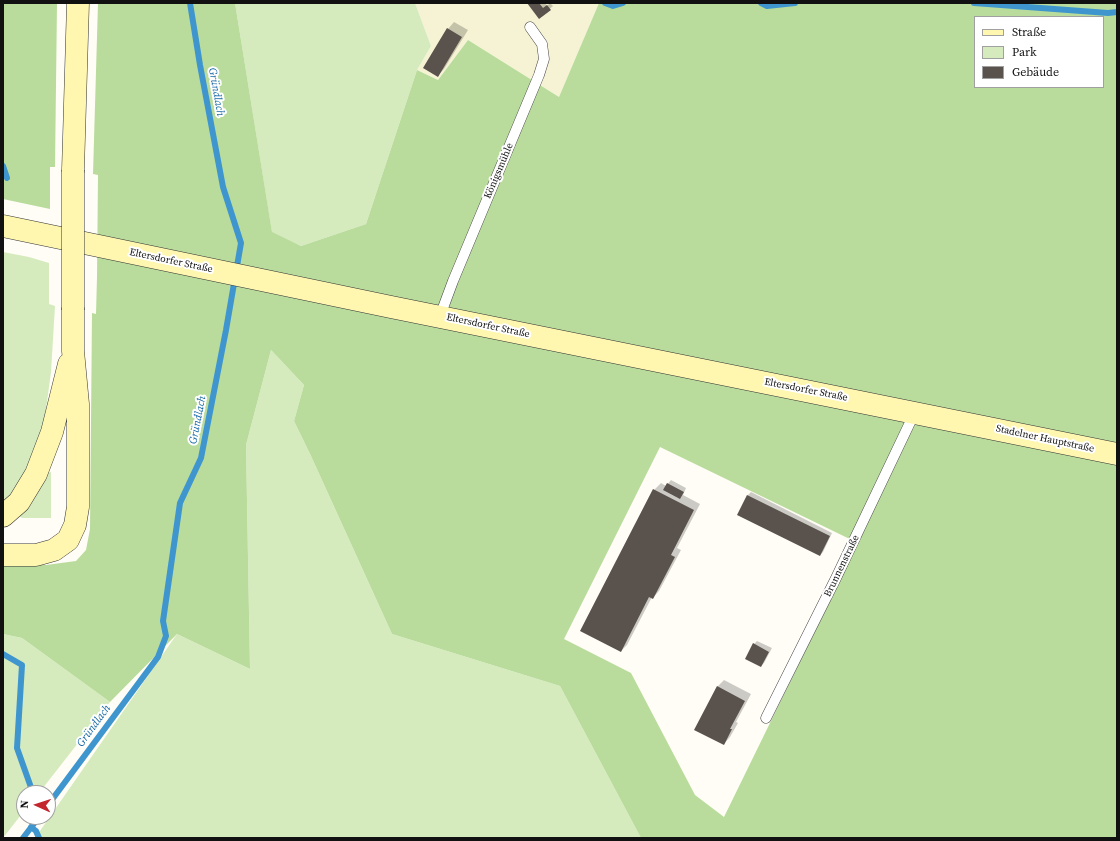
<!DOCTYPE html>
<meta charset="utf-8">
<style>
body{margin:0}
#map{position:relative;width:1120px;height:841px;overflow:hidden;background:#fffdf5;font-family:"Source Serif 4",serif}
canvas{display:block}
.frame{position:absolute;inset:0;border:4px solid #111;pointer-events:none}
.legend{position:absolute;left:974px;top:16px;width:130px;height:72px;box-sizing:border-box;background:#fff;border:1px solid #a0a0a0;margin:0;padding:5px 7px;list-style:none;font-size:12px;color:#111}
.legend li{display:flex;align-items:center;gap:8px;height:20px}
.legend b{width:20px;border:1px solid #a0a0a0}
.north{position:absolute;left:16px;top:785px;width:40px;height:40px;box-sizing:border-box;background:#fff;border:1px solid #a0a0a0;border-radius:50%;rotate:273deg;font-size:11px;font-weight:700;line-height:16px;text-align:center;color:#111}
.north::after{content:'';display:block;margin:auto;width:14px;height:18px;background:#c4262e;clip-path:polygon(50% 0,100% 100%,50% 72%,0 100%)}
</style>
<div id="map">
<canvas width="1120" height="841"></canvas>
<div class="frame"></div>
<ul class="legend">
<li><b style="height:5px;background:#fff6b0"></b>Straße</li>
<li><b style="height:11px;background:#d5ebbd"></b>Park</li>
<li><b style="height:11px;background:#5a524d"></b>Gebäude</li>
</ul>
<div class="north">N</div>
</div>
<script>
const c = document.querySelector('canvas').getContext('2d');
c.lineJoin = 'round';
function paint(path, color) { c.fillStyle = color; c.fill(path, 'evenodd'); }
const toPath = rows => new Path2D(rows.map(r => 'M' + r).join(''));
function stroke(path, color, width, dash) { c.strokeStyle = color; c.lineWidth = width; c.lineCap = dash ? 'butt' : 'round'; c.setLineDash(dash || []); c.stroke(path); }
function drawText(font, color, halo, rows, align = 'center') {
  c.font = font + ' "Source Serif 4",serif'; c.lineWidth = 4; c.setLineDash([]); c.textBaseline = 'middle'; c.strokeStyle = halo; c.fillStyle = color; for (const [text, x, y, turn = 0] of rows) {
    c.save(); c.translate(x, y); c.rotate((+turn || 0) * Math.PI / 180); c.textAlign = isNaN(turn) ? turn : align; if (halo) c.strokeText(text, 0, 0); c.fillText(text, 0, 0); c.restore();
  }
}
const farmland = toPath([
 [415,3,599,3,559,97,468,40,438,80,417,70,431,46]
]);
const green = toPath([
 [235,3,415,3,431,46,417,70,366,224,301,246,272,233],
 [3,252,29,257,49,263,49,304,55,306,51,372,43,431,27,474,3,503],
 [271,350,304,385,294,421,311,456,392,634,560,686,641,838,35,838,177,634,250,669,246,445],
 [51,472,51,518,22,518,18,515,46,473],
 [3,634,22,638,110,702,39,793,24,793,24,811,3,838]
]);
const forest = toPath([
 [3,3,57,3,55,167,50,167,50,209,3,199],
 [98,3,235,3,272,232,301,246,366,224,417,70,438,80,468,40,559,97,599,3,1117,3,1117,838,641,838,560,686,392,634,311,456,294,421,304,385,271,350,246,445,250,669,177,634,110,702,22,638,3,634,3,562,46,565,76,561,86,550,90,529,92,313,96,314,97,277,98,175,93,174],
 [975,17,1103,17,1103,87,975,87],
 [660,447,858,543,724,817,695,795,631,673,564,639]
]);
const shadow = toPath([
 [529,3,545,3,547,6,550,3,553,6,540,17],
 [454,22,468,30,444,69,437,76,448,29],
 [671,480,686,488,683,495,700,504,677,548,681,550,659,591,653,598,652,597,627,645,621,651,654,490,661,483,666,486],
 [751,492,832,533,823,552,820,555,739,515,748,495],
 [757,641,772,648,764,663,761,666,754,644],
 [724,680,751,694,736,722,738,723,730,737,724,744,717,687]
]);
const stream = toPath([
 [605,3,613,6,623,3],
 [761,3,767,6,795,3],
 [974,3,1108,13,1117,12],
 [3,166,7,178],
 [3,654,22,665,17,748,33,793],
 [48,805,158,657,166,636,163,621,180,503,201,458,226,330,241,243,223,187,200,65,190,3],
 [31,827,36,831,39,838],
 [23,838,39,817]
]);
const building = toPath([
 [527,3,539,3,543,8,547,5,551,10,539,19],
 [447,28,462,37,438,77,423,68],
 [667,483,684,492,680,499,663,490],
 [653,489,694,510,671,555,675,557,653,599,649,597,621,652,580,631],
 [747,495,830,536,820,556,737,515],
 [753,643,769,652,761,667,745,659],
 [717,686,745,701,730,729,732,729,724,745,694,730]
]);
const service = toPath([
 [440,316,453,281,539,75,544,59,542,44,530,27],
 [766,718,836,578,915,412]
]);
const secondary = toPath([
 [73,170,78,3],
 [3,226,391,307,1117,454],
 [3,516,19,502,36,474,52,432,69,364],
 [3,555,36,555,54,550,68,540,75,525,78,507,78,404,73,351,73,310]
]);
const secondaryBridge = toPath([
 [73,310,73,170]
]);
const streetNames = [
 ["Königsmühle",499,171,-67],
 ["Eltersdorfer Straße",171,261,12],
 ["Eltersdorfer Straße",488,326,12],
 ["Eltersdorfer Straße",806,390,11],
 ["Stadelner Hauptstraße",1045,439,12],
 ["Brunnenstraße",842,566,-64]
];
const waterNames = [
 ["Gründlach",216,92,80],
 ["Gründlach",198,420,-79],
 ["Gründlach",94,726,-54]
];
paint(farmland, '#f6f3d4');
paint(green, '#d5ebbd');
paint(forest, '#b9dc9c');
paint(shadow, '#0003');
stroke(stream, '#3f96cf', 6);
paint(building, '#5a524d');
stroke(service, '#444', 11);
stroke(secondary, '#333', 23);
stroke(service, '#fff', 10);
stroke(secondary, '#fff6b0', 22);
stroke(secondaryBridge, '#333', 23, []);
stroke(secondaryBridge, '#fff6b0', 22);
drawText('10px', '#111', '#fff', streetNames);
drawText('italic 11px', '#1768a6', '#fff', waterNames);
</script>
